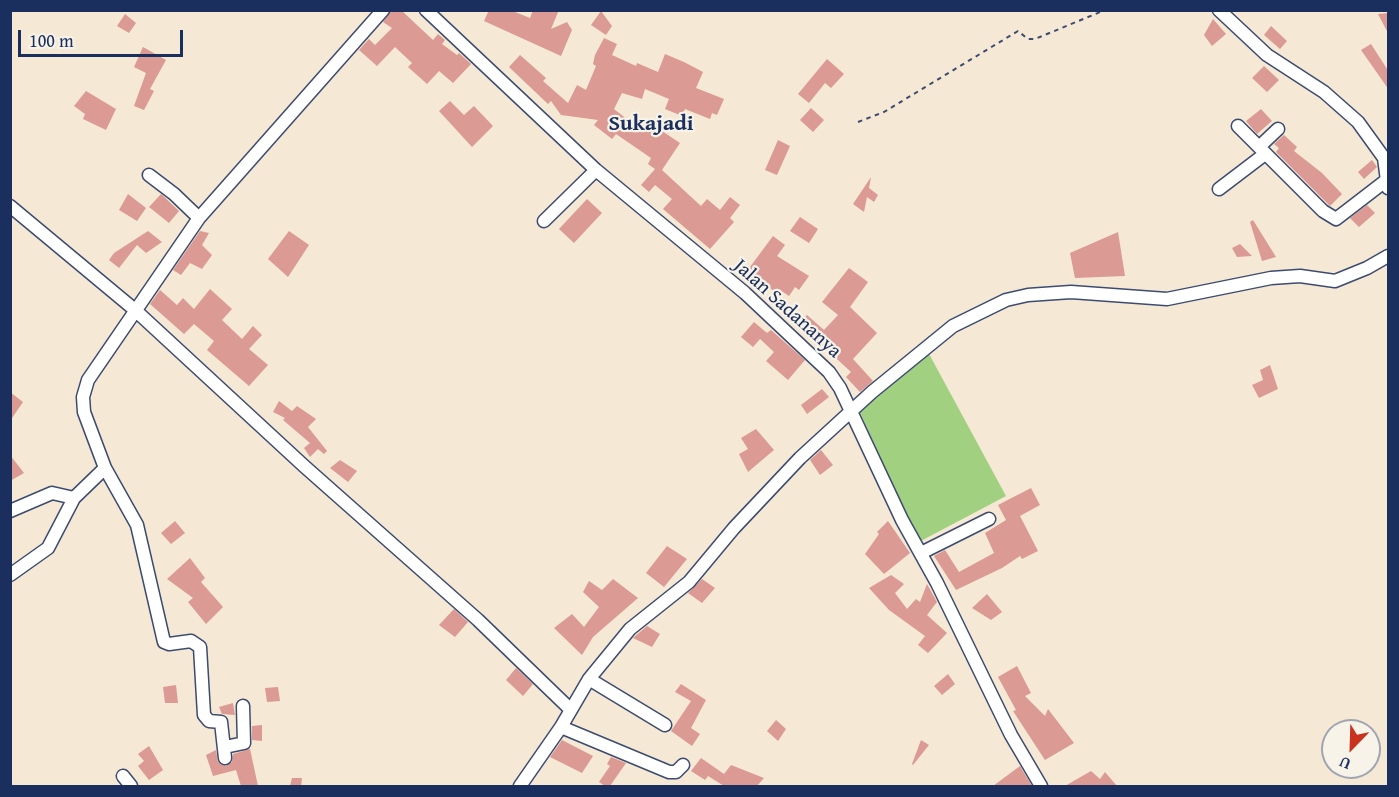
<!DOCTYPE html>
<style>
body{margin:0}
#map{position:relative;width:1399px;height:797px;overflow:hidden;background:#f5e8d4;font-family:"Gentium Book Plus",serif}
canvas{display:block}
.frame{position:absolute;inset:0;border:12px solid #1b2f5e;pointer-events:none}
.north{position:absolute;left:1321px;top:719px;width:60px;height:60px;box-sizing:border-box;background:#f7f3e8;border:2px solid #9fa5b1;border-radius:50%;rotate:203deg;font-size:16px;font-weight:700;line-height:24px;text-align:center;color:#1b2f5e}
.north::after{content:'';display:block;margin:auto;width:21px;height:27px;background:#c8321e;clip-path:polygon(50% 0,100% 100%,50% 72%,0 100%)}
.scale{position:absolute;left:18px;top:30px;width:165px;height:27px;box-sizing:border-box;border:3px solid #1b2f5e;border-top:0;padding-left:8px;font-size:18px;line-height:21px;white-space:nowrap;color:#1b2f5e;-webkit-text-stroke:4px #f7f3e8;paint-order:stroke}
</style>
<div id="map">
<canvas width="1399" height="797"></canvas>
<div class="frame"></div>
<div class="north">U</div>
<div class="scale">100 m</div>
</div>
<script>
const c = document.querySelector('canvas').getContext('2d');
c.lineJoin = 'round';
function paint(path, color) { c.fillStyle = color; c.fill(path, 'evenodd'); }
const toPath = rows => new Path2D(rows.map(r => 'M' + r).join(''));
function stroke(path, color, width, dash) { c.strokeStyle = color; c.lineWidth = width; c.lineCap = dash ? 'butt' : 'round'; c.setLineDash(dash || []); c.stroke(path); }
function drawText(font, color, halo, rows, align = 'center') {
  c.font = font + ' "Gentium Book Plus",serif'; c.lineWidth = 4.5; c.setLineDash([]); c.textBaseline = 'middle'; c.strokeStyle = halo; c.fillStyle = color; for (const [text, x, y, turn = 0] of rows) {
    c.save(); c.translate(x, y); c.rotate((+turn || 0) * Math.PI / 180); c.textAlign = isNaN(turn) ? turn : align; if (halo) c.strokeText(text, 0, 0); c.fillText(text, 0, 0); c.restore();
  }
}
const green = toPath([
 [928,352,1006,496,919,542,858,408]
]);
const building = toPath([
 [391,10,401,10,433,40,438,34,445,40,442,44,457,55,459,53,471,64,453,83,439,71,427,84,408,67,412,63,395,47,377,66,359,50,369,39,375,45,392,28,383,22],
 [489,10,510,10,530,18,533,10,559,10,551,29,567,22,572,30,561,56,484,21],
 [601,11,612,26,606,35,591,25],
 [1389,13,1389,35,1378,14],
 [125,14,136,23,129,33,117,26],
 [1213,19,1226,34,1212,46,1204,35],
 [1271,26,1287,41,1280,49,1264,35],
 [604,38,617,44,612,55,636,66,637,63,658,72,665,54,684,62,703,72,696,88,724,99,717,115,712,113,710,119,685,109,682,116,665,109,669,99,645,89,642,99,622,93,614,109,638,128,641,123,659,136,662,131,680,143,662,170,701,206,707,199,720,210,730,197,740,205,730,218,734,222,710,249,663,209,672,199,655,185,649,192,641,185,655,169,648,164,651,158,616,134,612,139,594,125,598,120,561,115,551,101,548,104,509,67,520,55,546,78,543,81,568,103,577,85,586,90,596,66,593,64,595,55],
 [1371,44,1389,72,1389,90,1361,50],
 [143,47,166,60,150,89,154,91,144,110,134,106,146,73,134,67],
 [827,59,844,74,831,88,825,83,809,103,798,94],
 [1264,66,1279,80,1267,92,1252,78],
 [86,91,116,109,106,130,83,119,85,114,74,106],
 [450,101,464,115,474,106,493,126,472,147,439,111],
 [811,108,824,120,813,132,800,120],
 [1261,109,1272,121,1257,134,1246,121],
 [1284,135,1297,147,1294,151,1322,173,1342,194,1330,206,1276,152,1279,148,1274,144],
 [778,140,790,146,777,175,765,170],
 [1372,160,1377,167,1364,179,1358,172],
 [871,177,869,188,878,195,874,202,867,197,864,212,853,204],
 [128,194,146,208,137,221,119,210],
 [161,194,179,211,169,223,149,207],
 [587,199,602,213,574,243,559,229],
 [1367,205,1375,213,1359,227,1350,218],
 [800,217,818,229,809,243,790,231],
 [1253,220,1276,257,1262,261,1250,222],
 [148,231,162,242,146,253,137,245,119,268,109,260,114,253],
 [200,231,209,233,202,245,212,255,202,269,190,263,181,275,173,270],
 [289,231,309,245,288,277,268,259],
 [1118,232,1125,276,1075,278,1070,253],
 [773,236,785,245,777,256,809,276,799,290,795,287,789,296,780,290,778,294,747,271],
 [1240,244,1252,256,1237,257,1232,248],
 [849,268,868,282,850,307,877,333,853,359,873,381,860,392,846,377,851,372,799,324,807,315,824,330,838,315,822,302],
 [210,289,232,309,222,320,242,339,253,326,262,335,249,349,268,365,249,386,207,350,214,341,194,324,184,334,150,304,160,290,177,305,183,298,194,309],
 [754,322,767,333,771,330,805,360,788,380,766,361,774,352,760,339,753,347,741,337],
 [1270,365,1278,389,1259,398,1252,385,1263,380,1260,370],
 [822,389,829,397,807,414,801,405],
 [10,392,23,402,10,421],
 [279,401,292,411,297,406,316,419,308,427,327,451,324,454,318,449,310,457,304,448,310,443,283,420,285,418,273,412],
 [756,429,774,450,748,472,739,454,748,449,741,438],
 [821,450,833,465,820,475,810,460],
 [10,455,24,473,10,481],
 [340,460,357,471,348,482,330,468],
 [1031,488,1040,505,1020,516,1038,551,1022,559,1020,556,1002,568,956,590,934,556,945,550,959,572,994,553,985,533,1006,520,998,505],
 [175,521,185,533,171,544,161,533],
 [888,521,910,553,884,574,865,554,879,534,877,532],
 [667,546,687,559,664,587,646,573],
 [190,558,205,578,201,582,223,607,206,624,188,602,193,598,167,579],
 [891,575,904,584,895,593,907,609,916,599,920,602,927,584,937,602,927,615,947,633,928,653,918,645,925,636,889,610,869,588],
 [613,579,638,598,593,637,582,655,554,628,572,614,584,627,599,607,583,592,589,581,602,590],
 [702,579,715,588,702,603,688,593],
 [987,594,1002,612,991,620,972,608],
 [454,609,468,622,455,637,439,625],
 [647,626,660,634,652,647,633,638],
 [1017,666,1031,693,1025,696,1045,716,1048,709,1074,743,1045,760,1013,711,1016,710,998,677],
 [516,668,533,684,523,696,506,680],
 [948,674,955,684,942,695,934,686],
 [681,684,706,700,691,728,700,734,692,746,671,731,691,701,675,692],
 [176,685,178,703,165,703,163,687],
 [278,687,280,701,267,702,265,688],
 [233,703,235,715,222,714,219,707],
 [776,720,786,729,778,741,767,731],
 [262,725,262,741,252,740,252,726],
 [562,740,593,756,582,773,550,757],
 [921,740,929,745,913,765,912,764],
 [149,746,163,770,149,780,138,766,144,761,138,754],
 [250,749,258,786,241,786,236,770,213,776,206,755,216,750,218,762,226,766,232,762,233,754],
 [611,757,626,763,610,786,605,786,599,782,610,766,607,764],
 [701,758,724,774,731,765,764,778,757,786,724,786,708,776,705,780,691,771],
 [1020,766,1032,786,993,786],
 [1091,771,1100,779,1105,772,1117,786,1065,786],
 [292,778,302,778,301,786,290,786]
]);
const path = toPath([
 [858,122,884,112,1018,31,1028,39,1035,39,1105,10]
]);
const minor = toPath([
 [426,10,596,170,745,293,829,372,840,388,902,520,937,583,1011,735,1041,786],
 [1219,10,1267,55,1324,92,1358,122,1384,158,1388,188],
 [1238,126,1323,211,1336,219,1388,179],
 [1259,147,1278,129],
 [149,175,174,194,199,218],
 [1219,189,1265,154],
 [10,206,135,310,304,466,478,620,571,710],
 [544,221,596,170],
 [10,511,52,493,74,498],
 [921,553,989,519],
 [10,575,48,548,74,498,105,468],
 [589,679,665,725],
 [561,727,669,772,676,772,683,765],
 [225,747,244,743,243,706],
 [225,758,221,722,209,721,204,715,200,647,191,641,169,644,164,642,137,525,105,468,84,412,83,397,88,380,199,218,383,10],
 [123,776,131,786],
 [520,786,561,727,589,679,630,629,689,582,734,528,800,458,872,392,953,326,1006,300,1028,295,1071,292,1167,299,1271,278,1300,276,1335,281,1367,268,1388,256]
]);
const streetNames = [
 ["Jalan Sadananya",787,309,42]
];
const quarterNames = [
 ["Sukajadi",651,124]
];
paint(green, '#a1d180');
paint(building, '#db9a93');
stroke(minor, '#3c4b70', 15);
stroke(path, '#3c4b70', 2, [4.5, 4.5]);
stroke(minor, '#fff', 12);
drawText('20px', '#1b2f5e', '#f7f3e8', streetNames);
drawText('bold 22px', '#1b2f5e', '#f7f3e8', quarterNames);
</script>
